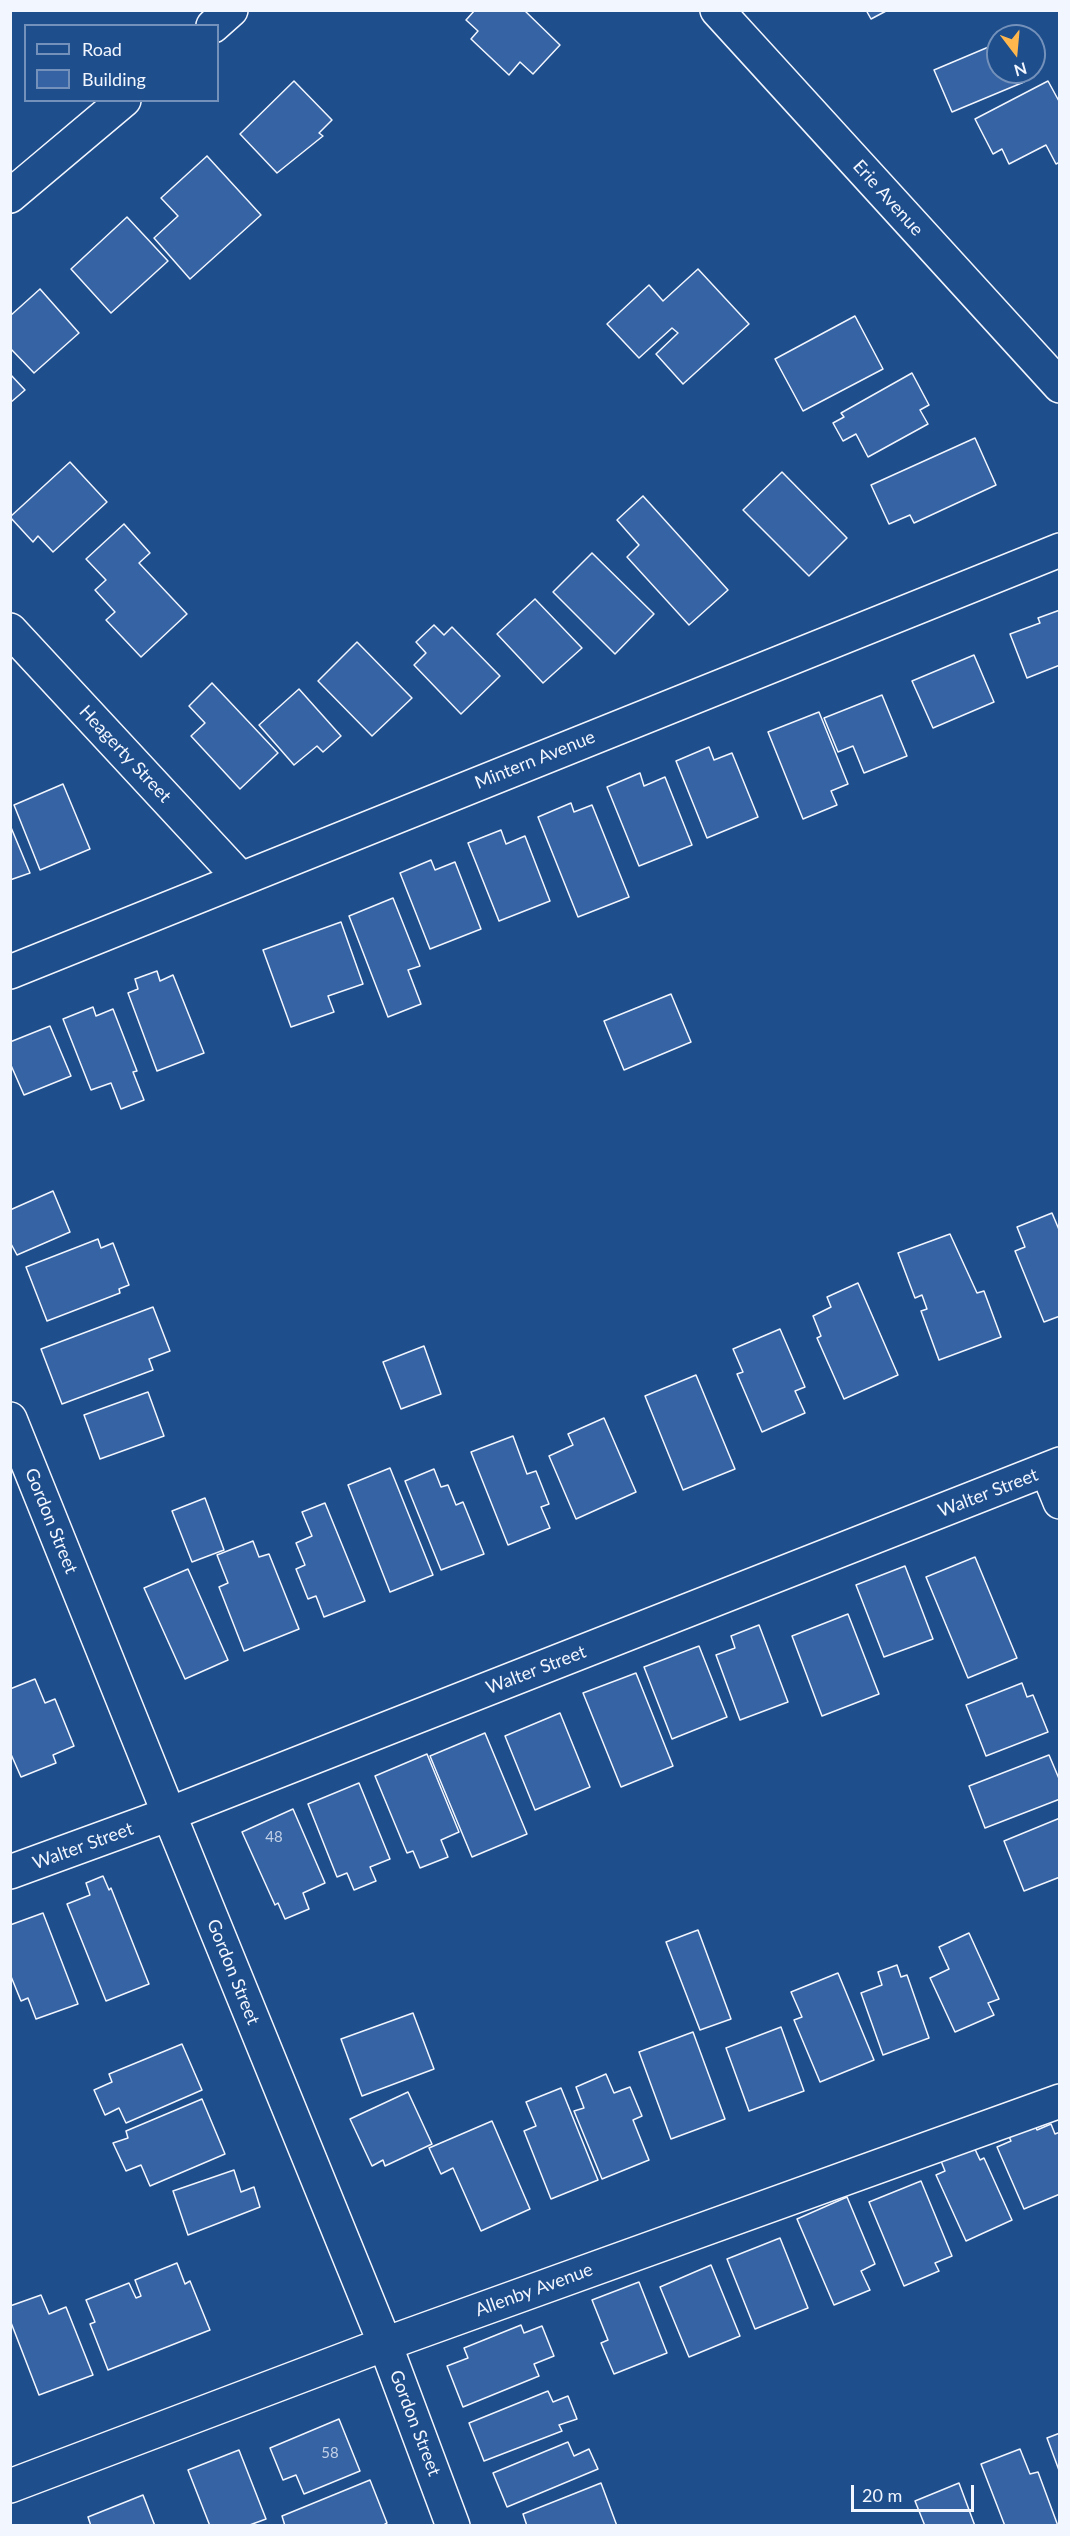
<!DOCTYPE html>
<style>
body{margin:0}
#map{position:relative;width:1070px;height:2536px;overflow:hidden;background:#1f4e8c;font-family:Lato,sans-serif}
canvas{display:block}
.frame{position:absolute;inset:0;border:12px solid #f2f6ff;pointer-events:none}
.legend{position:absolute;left:24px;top:24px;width:195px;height:78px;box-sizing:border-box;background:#1f4e8c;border:2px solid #7391ba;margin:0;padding:8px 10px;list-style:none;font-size:18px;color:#f2f6ff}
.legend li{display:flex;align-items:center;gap:12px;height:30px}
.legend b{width:30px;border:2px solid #7391ba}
.north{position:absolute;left:986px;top:24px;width:60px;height:60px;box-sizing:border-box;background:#1f4e8c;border:2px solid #7391ba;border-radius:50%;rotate:164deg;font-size:16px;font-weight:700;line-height:24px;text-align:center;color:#f2f6ff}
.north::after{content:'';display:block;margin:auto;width:21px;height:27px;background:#ffb74d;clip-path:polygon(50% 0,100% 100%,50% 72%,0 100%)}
.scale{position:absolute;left:851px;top:2485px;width:123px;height:27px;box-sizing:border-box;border:3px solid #f2f6ff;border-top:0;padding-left:8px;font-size:18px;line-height:21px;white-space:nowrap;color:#f2f6ff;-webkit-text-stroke:4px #1f4e8c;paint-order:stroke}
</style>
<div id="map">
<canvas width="1070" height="2536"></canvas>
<div class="frame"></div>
<ul class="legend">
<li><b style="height:8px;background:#1f4e8c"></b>Road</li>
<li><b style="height:16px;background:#3563a3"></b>Building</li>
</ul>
<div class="north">N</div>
<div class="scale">20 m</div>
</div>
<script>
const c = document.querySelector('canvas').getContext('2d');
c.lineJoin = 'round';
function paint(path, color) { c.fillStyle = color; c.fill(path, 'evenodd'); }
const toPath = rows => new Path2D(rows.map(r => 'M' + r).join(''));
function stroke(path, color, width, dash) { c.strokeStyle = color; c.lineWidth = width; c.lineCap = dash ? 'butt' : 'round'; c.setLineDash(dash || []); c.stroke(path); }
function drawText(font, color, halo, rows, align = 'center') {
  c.font = font + ' Lato,sans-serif'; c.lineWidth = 4.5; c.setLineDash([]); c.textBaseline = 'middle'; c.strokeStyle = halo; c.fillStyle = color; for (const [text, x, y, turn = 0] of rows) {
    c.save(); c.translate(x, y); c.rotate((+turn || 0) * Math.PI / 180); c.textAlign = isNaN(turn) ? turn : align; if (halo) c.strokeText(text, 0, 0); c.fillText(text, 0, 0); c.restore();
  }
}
const building = toPath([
 [475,10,524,10,560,45,533,74,520,62,509,75,471,39,478,31,466,20,475,10],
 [866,10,888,10,871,19,866,10],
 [998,43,998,72,1020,72,1024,82,952,112,934,70,998,43],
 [294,81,332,120,319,133,323,136,277,173,240,134,294,81],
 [1048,81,1060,103,1060,162,1056,164,1046,145,1009,164,1002,149,993,154,975,119,1048,81],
 [207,156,261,215,190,279,154,238,178,216,161,198,207,156],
 [127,217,168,261,111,313,71,269,127,217],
 [698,269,749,324,683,384,656,354,678,333,672,328,639,358,607,324,649,285,663,301,698,269],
 [40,289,79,333,34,373,10,348,10,316,40,289],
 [855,316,883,369,803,411,775,359,855,316],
 [912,373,929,405,920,410,928,424,868,457,856,434,843,441,833,423,844,417,841,413,912,373],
 [10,374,25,390,10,403,10,374],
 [975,438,996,485,914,523,910,515,889,524,871,485,975,438],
 [70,462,107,502,53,552,38,536,33,542,10,517,70,462],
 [782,472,847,538,809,576,743,510,782,472],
 [643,496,728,590,689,625,627,557,639,545,617,520,643,496],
 [124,524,150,553,139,563,187,614,141,657,106,620,115,612,95,590,106,580,86,559,124,524],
 [592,553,654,614,615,654,553,592,592,553],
 [535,599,582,648,543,683,497,634,535,599],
 [1060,610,1060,665,1027,678,1010,634,1040,623,1038,618,1060,610],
 [434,625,444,635,452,627,500,676,461,714,414,665,426,653,416,642,434,625],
 [357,642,412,698,372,736,318,681,357,642],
 [974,655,994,702,933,728,912,681,974,655],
 [212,683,278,753,240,789,191,736,205,723,189,706,212,683],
 [299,689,341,736,323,752,317,746,294,765,259,725,299,689],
 [882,695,907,756,864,773,853,746,838,752,824,718,882,695],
 [819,712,848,784,831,791,837,805,803,819,768,732,819,712],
 [709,747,714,760,732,753,758,817,707,838,676,761,709,747],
 [640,773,644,786,665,777,692,845,639,866,607,787,640,773],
 [63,784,90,849,40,870,14,805,63,784],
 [571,803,574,812,592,805,629,897,578,917,538,817,571,803],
 [10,825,30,873,10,880,10,825],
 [501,830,506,844,525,836,550,901,499,921,468,843,501,830],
 [431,860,435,870,455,862,481,929,430,949,400,873,431,860],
 [393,898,420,966,408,970,421,1004,388,1017,349,916,393,898],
 [341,922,363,984,328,996,334,1012,291,1027,263,950,341,922],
 [157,971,160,981,173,975,204,1053,157,1071,128,993,138,989,135,979,157,971],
 [671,994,691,1042,624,1070,604,1021,671,994],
 [93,1007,96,1016,113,1009,137,1071,133,1072,144,1100,121,1109,111,1083,91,1090,63,1019,93,1007],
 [50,1026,71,1076,24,1095,10,1063,10,1042,50,1026],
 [53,1191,70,1232,17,1255,10,1242,10,1210,53,1191],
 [1052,1213,1060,1232,1060,1316,1044,1322,1015,1251,1025,1247,1017,1227,1052,1213],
 [950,1234,977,1293,984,1291,1001,1337,939,1360,921,1311,927,1309,922,1295,915,1298,898,1253,950,1234],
 [98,1239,101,1248,113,1243,129,1285,119,1289,120,1293,47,1321,26,1267,98,1239],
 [858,1283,898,1375,844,1399,817,1338,821,1336,813,1316,831,1307,827,1297,858,1283],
 [153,1307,170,1351,149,1359,153,1370,62,1404,41,1349,153,1307],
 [780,1329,805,1387,795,1391,805,1413,762,1432,737,1374,743,1372,733,1349,780,1329],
 [424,1346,441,1394,401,1409,383,1362,424,1346],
 [696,1375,735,1469,683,1490,645,1396,696,1375],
 [148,1392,164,1436,100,1459,84,1415,148,1392],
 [604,1418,636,1492,576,1519,549,1456,573,1445,568,1434,604,1418],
 [513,1436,527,1474,536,1471,549,1504,541,1507,550,1528,508,1545,471,1452,513,1436],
 [390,1468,433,1575,390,1592,348,1485,390,1468],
 [434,1469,441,1487,448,1485,456,1505,463,1502,484,1554,441,1570,405,1481,434,1469],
 [205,1498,224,1550,192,1562,172,1511,205,1498],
 [325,1503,365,1601,324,1617,316,1596,308,1599,296,1569,305,1565,296,1543,312,1536,302,1512,325,1503],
 [253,1541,259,1557,269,1554,299,1629,244,1651,219,1587,228,1583,217,1555,253,1541],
 [975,1557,1017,1658,968,1678,926,1577,975,1557],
 [905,1566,933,1639,884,1657,856,1585,905,1566],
 [188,1569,228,1660,185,1679,144,1588,188,1569],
 [848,1614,879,1694,822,1716,792,1636,848,1614],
 [759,1625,788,1702,740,1720,716,1655,735,1648,731,1636,759,1625],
 [699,1646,727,1717,672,1739,644,1667,699,1646],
 [636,1673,673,1766,621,1787,583,1693,636,1673],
 [35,1679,45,1703,55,1699,74,1746,53,1755,56,1763,21,1777,10,1752,10,1689,35,1679],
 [1022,1683,1027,1697,1033,1695,1048,1732,986,1756,966,1705,1022,1683],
 [560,1713,590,1787,535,1810,505,1736,560,1713],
 [485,1733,527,1834,472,1857,430,1756,485,1733],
 [427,1754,459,1832,441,1840,448,1857,420,1868,413,1851,407,1853,375,1776,427,1754],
 [1049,1755,1060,1781,1060,1799,985,1828,969,1786,1049,1755],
 [359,1783,390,1859,370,1867,376,1881,354,1890,347,1873,337,1877,308,1804,359,1783],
 [293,1809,325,1883,303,1893,309,1909,285,1919,278,1903,275,1905,242,1832,293,1809],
 [1060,1818,1060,1877,1024,1891,1004,1841,1060,1818],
 [103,1876,109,1890,111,1888,149,1984,106,2001,67,1904,90,1895,86,1883,103,1876],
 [43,1913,78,2004,36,2019,28,1998,21,2001,10,1974,10,1925,43,1913],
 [698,1930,731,2019,700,2030,666,1942,698,1930],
 [969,1933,999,1999,988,2003,994,2015,955,2032,930,1978,949,1969,939,1947,969,1933],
 [897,1965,901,1977,907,1975,929,2038,883,2055,861,1993,882,1985,878,1972,897,1965],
 [838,1973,874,2060,820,2082,794,2020,802,2017,791,1992,838,1973],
 [413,2013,434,2069,362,2096,341,2039,413,2013],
 [781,2027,804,2091,749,2111,726,2048,781,2027],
 [693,2032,725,2119,671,2139,639,2052,693,2032],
 [182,2044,202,2090,126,2123,119,2108,105,2115,94,2090,112,2082,109,2074,182,2044],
 [606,2074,614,2093,630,2087,642,2116,633,2120,649,2160,602,2179,574,2111,584,2108,576,2087,606,2074],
 [561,2088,598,2180,551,2199,524,2131,536,2126,526,2102,561,2088],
 [408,2092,432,2144,385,2166,383,2160,372,2166,350,2119,408,2092],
 [202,2099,225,2154,150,2186,141,2165,126,2171,113,2143,128,2138,126,2131,202,2099],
 [492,2121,530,2209,481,2231,453,2168,441,2174,429,2148,492,2121],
 [1033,2121,1037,2130,1051,2124,1055,2134,1060,2132,1060,2194,1024,2209,997,2147,1011,2141,1007,2132,1033,2121],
 [974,2147,980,2160,984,2158,1012,2220,966,2241,936,2175,945,2171,941,2161,974,2147],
 [234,2170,241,2192,254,2187,260,2207,188,2235,173,2191,234,2170],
 [921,2181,952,2256,935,2263,939,2271,904,2286,869,2202,921,2181],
 [847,2197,875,2264,861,2271,870,2290,834,2305,797,2219,847,2197],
 [780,2238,808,2308,755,2329,727,2259,780,2238],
 [177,2263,185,2284,190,2281,210,2330,108,2370,90,2324,95,2322,86,2300,129,2283,136,2298,141,2296,135,2280,177,2263],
 [711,2265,740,2336,689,2357,660,2287,711,2265],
 [639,2282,667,2353,614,2374,601,2343,608,2340,592,2300,639,2282],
 [41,2295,49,2314,66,2307,93,2375,39,2395,10,2320,10,2306,41,2295],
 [521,2325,524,2333,542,2326,554,2356,534,2364,539,2376,463,2407,447,2366,468,2358,464,2348,521,2325],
 [548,2391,553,2402,568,2396,577,2419,559,2425,562,2431,484,2461,469,2423,548,2391],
 [339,2419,360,2471,304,2494,296,2475,283,2480,270,2448,339,2419],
 [1060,2433,1060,2473,1047,2438,1060,2433],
 [568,2442,574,2456,589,2449,598,2469,507,2507,493,2473,568,2442],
 [1020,2449,1030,2474,1038,2472,1058,2526,1005,2526,981,2464,1020,2449],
 [239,2450,266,2519,247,2526,210,2526,188,2470,239,2450],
 [370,2480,387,2523,382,2526,285,2526,282,2516,370,2480],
 [601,2483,617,2526,527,2526,523,2514,601,2483],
 [959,2483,975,2526,925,2526,915,2501,959,2483],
 [143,2495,155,2526,91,2526,88,2517,143,2495]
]);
const street = toPath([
 [213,26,231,10],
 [10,196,124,100],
 [10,630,240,878],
 [10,972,1060,550],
 [10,1419,169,1814,385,2344,453,2526],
 [1047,1470,1060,1502],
 [10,1872,169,1814,1060,1464],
 [10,2486,385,2344,1060,2101]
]);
const secondary = toPath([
 [717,10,1060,386]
]);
const numberNames = [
 ["48",274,1837],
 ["58",330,2453]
];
const streetNames = [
 ["Erie Avenue",888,198,48],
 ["Heagerty Street",125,754,47],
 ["Mintern Avenue",535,760,-22],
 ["Walter Street",988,1493,-21],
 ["Gordon Street",51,1521,68],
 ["Walter Street",536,1670,-21],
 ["Walter Street",83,1846,-20],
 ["Gordon Street",233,1972,68],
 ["Allenby Avenue",534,2290,-20],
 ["Gordon Street",415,2423,69]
];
paint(building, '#3563a3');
stroke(building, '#f2f6ff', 1.5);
stroke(street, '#f2f6ff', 36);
stroke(secondary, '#f2f6ff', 36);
stroke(street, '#1f4e8c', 33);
stroke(secondary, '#1f4e8c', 33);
drawText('15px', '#c3d1e8', null, numberNames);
drawText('18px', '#f2f6ff', '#1f4e8c', streetNames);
</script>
